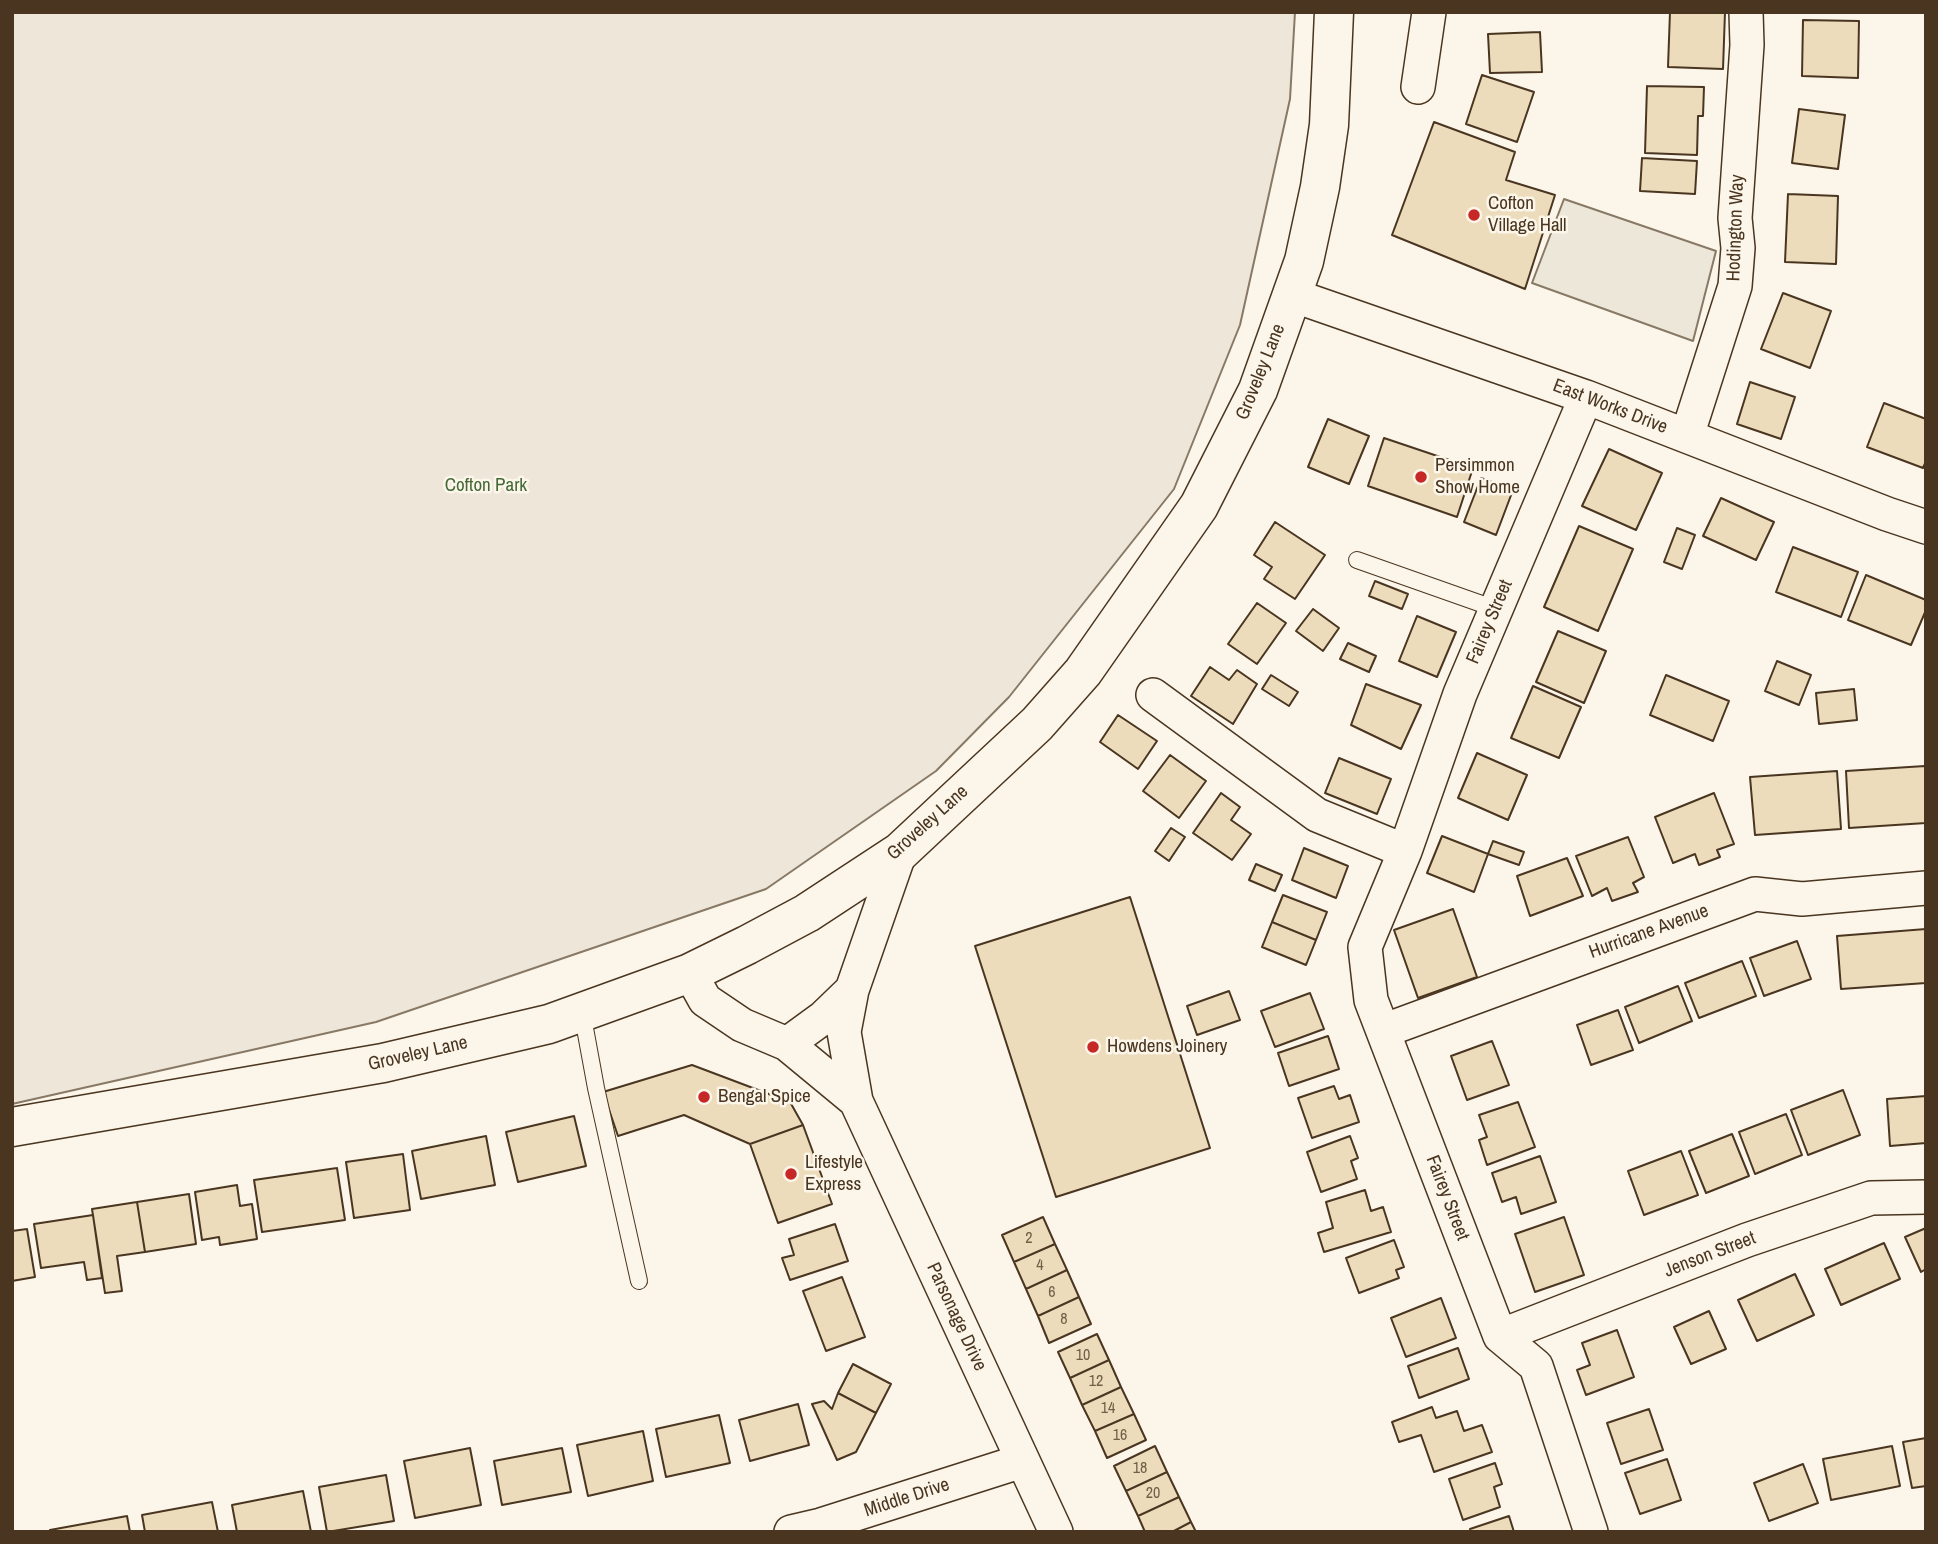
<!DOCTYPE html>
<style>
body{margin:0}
#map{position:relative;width:1938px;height:1544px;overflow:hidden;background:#fbf6e9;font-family:"Archivo Narrow",sans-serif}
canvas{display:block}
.frame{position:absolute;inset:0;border:14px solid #4a3520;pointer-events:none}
</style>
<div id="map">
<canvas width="1938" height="1544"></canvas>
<div class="frame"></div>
</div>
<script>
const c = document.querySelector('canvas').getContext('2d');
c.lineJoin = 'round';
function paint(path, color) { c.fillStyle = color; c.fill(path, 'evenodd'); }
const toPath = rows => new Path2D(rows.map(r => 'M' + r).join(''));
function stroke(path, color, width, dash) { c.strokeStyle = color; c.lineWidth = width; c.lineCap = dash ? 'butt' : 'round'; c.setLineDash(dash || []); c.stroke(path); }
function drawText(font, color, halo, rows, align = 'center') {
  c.font = font + ' "Archivo Narrow",sans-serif'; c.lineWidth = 5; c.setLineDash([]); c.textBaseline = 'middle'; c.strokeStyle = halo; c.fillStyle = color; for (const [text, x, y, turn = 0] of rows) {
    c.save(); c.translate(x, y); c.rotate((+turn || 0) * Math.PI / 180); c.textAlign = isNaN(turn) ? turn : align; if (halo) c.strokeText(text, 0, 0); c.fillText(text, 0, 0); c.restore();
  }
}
const green = toPath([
 [12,12,1295,12,1290,99,1240,325,1174,489,1009,697,936,771,766,889,376,1022,12,1104,12,12]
]);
const parking = toPath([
 [1564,199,1716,251,1693,341,1532,283,1564,199]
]);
const building = toPath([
 [1670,12,1725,12,1723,69,1668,67,1670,12],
 [1803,20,1859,21,1858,78,1802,76,1803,20],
 [1540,32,1542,72,1490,73,1488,34,1540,32],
 [1482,75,1534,92,1517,142,1466,124,1482,75],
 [1647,86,1704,87,1703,116,1698,116,1697,155,1645,153,1647,86],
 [1799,109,1845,115,1838,169,1792,163,1799,109],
 [1434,122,1515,152,1506,180,1555,195,1525,289,1392,235,1434,122],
 [1642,158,1697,161,1695,194,1640,191,1642,158],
 [1788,194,1838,196,1836,264,1785,262,1788,194],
 [1783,293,1831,311,1810,368,1761,349,1783,293],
 [1750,382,1795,397,1781,439,1737,424,1750,382],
 [1884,403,1926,419,1926,461,1923,468,1867,447,1884,403],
 [1328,419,1369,436,1349,484,1308,467,1328,419],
 [1384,438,1473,468,1457,517,1368,486,1384,438],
 [1609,449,1662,473,1636,530,1582,506,1609,449],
 [1481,478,1513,490,1496,535,1464,522,1481,478],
 [1721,498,1774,522,1756,560,1703,536,1721,498],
 [1275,522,1325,555,1295,599,1264,579,1272,567,1254,555,1275,522],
 [1579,526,1633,549,1598,631,1544,607,1579,526],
 [1677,528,1695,535,1682,569,1664,562,1677,528],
 [1793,547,1858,572,1841,617,1776,592,1793,547],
 [1866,575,1926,600,1926,610,1911,645,1848,620,1866,575],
 [1375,581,1408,594,1402,609,1369,596,1375,581],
 [1257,603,1286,623,1257,664,1228,644,1257,603],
 [1313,609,1339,628,1323,651,1296,631,1313,609],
 [1417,616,1456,632,1437,677,1399,661,1417,616],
 [1558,631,1606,651,1584,703,1536,682,1558,631],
 [1348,643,1376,656,1369,672,1340,659,1348,643],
 [1777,661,1811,675,1799,705,1765,691,1777,661],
 [1210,667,1229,680,1237,670,1257,684,1233,724,1191,696,1210,667],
 [1271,675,1298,692,1289,706,1262,689,1271,675],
 [1666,675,1729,701,1713,741,1650,715,1666,675],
 [1366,684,1421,705,1401,749,1351,725,1366,684],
 [1533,686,1581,707,1559,758,1511,738,1533,686],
 [1854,689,1857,720,1819,724,1816,693,1854,689],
 [1118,715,1157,741,1138,769,1100,742,1118,715],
 [1477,753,1527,775,1508,820,1458,798,1477,753],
 [1170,755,1206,781,1179,818,1143,791,1170,755],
 [1339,758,1391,779,1377,814,1325,793,1339,758],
 [1925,766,1926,823,1849,828,1846,771,1925,766],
 [1837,771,1841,829,1755,835,1750,777,1837,771],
 [1221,793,1240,807,1231,820,1251,834,1232,860,1193,833,1221,793],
 [1714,793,1734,844,1717,850,1720,857,1699,865,1695,854,1673,863,1655,817,1714,793],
 [1171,828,1185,837,1169,861,1155,851,1171,828],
 [1442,836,1488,854,1474,892,1427,873,1442,836],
 [1628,837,1644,877,1633,883,1638,892,1612,901,1607,888,1592,896,1576,856,1628,837],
 [1493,841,1524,852,1519,865,1488,854,1493,841],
 [1304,848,1348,866,1336,898,1292,880,1304,848],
 [1567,858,1583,896,1530,916,1517,876,1567,858],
 [1256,864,1282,875,1275,891,1249,880,1256,864],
 [1283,895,1327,912,1316,940,1272,922,1283,895],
 [1130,897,1210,1148,1056,1197,975,946,1130,897],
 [1453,909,1477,977,1418,998,1394,930,1453,909],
 [1272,922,1316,940,1306,965,1262,947,1272,922],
 [1926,929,1926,983,1841,989,1837,936,1926,929],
 [1797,941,1811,979,1764,996,1750,958,1797,941],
 [1742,961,1756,996,1699,1018,1685,983,1742,961],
 [1678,986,1692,1021,1639,1043,1625,1007,1678,986],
 [1229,991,1240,1020,1197,1035,1187,1006,1229,991],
 [1310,993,1324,1029,1275,1047,1261,1011,1310,993],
 [1618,1010,1633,1050,1591,1065,1577,1025,1618,1010],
 [1328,1036,1339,1069,1289,1086,1278,1053,1328,1036],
 [1492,1041,1509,1085,1467,1100,1451,1056,1492,1041],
 [692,1065,790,1102,803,1125,750,1144,684,1115,618,1136,603,1092,692,1065],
 [1334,1086,1339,1099,1350,1095,1359,1122,1312,1138,1298,1098,1334,1086],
 [1843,1090,1860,1135,1808,1155,1791,1110,1843,1090],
 [1926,1096,1926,1143,1890,1146,1887,1099,1926,1096],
 [1518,1102,1535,1147,1487,1165,1479,1140,1487,1137,1479,1115,1518,1102],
 [1786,1114,1802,1155,1755,1174,1739,1132,1786,1114],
 [574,1116,586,1166,518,1182,506,1132,574,1116],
 [803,1125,832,1204,778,1223,750,1144,803,1125],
 [1732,1134,1749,1176,1706,1193,1689,1151,1732,1134],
 [486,1136,495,1185,421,1199,412,1151,486,1136],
 [1350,1136,1358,1158,1351,1161,1357,1179,1321,1192,1307,1152,1350,1136],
 [1681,1151,1698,1195,1644,1215,1628,1171,1681,1151],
 [403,1154,410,1210,354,1218,346,1162,403,1154],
 [1540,1156,1556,1202,1521,1214,1516,1197,1502,1202,1492,1173,1540,1156],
 [337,1168,345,1220,262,1232,254,1180,337,1168],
 [237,1185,240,1206,252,1204,257,1239,220,1245,219,1237,202,1240,195,1192,237,1185],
 [1365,1190,1371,1211,1383,1207,1391,1232,1324,1252,1318,1233,1333,1228,1326,1202,1365,1190],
 [189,1194,196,1244,145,1252,137,1202,189,1194],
 [137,1202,145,1252,117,1256,122,1291,105,1293,92,1209,137,1202],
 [93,1215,102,1278,87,1280,84,1262,41,1268,34,1224,93,1215],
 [1043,1217,1055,1244,1014,1262,1002,1235,1043,1217],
 [1564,1217,1584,1275,1535,1292,1515,1234,1564,1217],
 [835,1224,848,1261,790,1280,782,1258,794,1255,789,1239,835,1224],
 [1926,1228,1926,1269,1921,1272,1905,1237,1926,1228],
 [27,1229,35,1277,12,1281,12,1231,27,1229],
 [1394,1240,1404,1267,1396,1270,1399,1278,1359,1293,1346,1258,1394,1240],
 [1884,1243,1900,1279,1841,1305,1825,1269,1884,1243],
 [1055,1244,1067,1270,1026,1289,1014,1262,1055,1244],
 [1067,1270,1079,1297,1038,1316,1026,1289,1067,1270],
 [1795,1274,1814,1315,1757,1341,1738,1300,1795,1274],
 [842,1277,865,1337,826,1351,803,1291,842,1277],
 [1079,1297,1091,1324,1049,1343,1038,1316,1079,1297],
 [1441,1298,1456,1338,1406,1357,1391,1318,1441,1298],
 [1709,1311,1726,1349,1691,1364,1674,1327,1709,1311],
 [1617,1330,1634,1377,1586,1395,1577,1370,1590,1365,1582,1343,1617,1330],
 [1097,1334,1109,1360,1070,1378,1058,1352,1097,1334],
 [1458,1348,1469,1379,1419,1398,1408,1366,1458,1348],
 [1109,1360,1121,1387,1082,1405,1070,1378,1109,1360],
 [853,1364,891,1384,876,1413,838,1393,853,1364],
 [1121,1387,1134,1414,1095,1431,1082,1405,1121,1387],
 [838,1393,876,1413,856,1452,837,1460,812,1404,824,1401,832,1409,838,1393],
 [798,1404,809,1445,750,1461,739,1420,798,1404],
 [1432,1407,1436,1418,1457,1411,1464,1431,1482,1425,1492,1452,1434,1472,1421,1435,1399,1442,1392,1422,1432,1407],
 [1649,1409,1663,1450,1621,1464,1607,1423,1649,1409],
 [1134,1414,1146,1440,1107,1458,1095,1431,1134,1414],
 [719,1415,730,1463,666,1477,656,1429,719,1415],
 [643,1431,653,1481,588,1496,577,1445,643,1431],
 [1926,1438,1926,1486,1912,1488,1903,1442,1926,1438],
 [1155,1446,1167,1472,1126,1491,1114,1466,1155,1446],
 [1892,1446,1900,1486,1831,1500,1823,1459,1892,1446],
 [470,1448,481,1505,415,1518,404,1461,470,1448],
 [562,1448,571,1492,502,1505,494,1461,562,1448],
 [1667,1459,1681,1500,1640,1514,1625,1473,1667,1459],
 [1495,1463,1502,1484,1494,1487,1500,1507,1463,1520,1449,1479,1495,1463],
 [1803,1464,1818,1503,1769,1521,1754,1483,1803,1464],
 [1167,1472,1179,1497,1138,1516,1126,1491,1167,1472],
 [386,1475,394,1521,327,1532,319,1487,386,1475],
 [303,1491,311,1532,237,1532,232,1505,303,1491],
 [1179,1497,1191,1522,1172,1532,1145,1532,1138,1516,1179,1497],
 [212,1502,218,1532,145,1532,142,1515,212,1502],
 [127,1516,130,1532,51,1532,50,1530,127,1516],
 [1509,1516,1514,1532,1471,1532,1470,1529,1509,1516],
 [1191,1522,1196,1532,1172,1532,1191,1522]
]);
const lane = toPath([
 [1357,560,1496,609],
 [582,1012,596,1088,639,1281]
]);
const street = toPath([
 [1418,87,1429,12],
 [1292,295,1586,397,1887,514,1926,527],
 [1586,397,1460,694,1405,851,1365,947,1371,1000,1500,1336,1536,1366,1591,1532],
 [1687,436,1735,286,1738,248,1735,218,1747,45,1746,12],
 [1153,695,1317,815,1405,851],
 [900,852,852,990,844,1032,856,1101,1056,1532],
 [690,973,705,1000,742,1025,787,1044,856,1101],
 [1383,1031,1755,894,1802,899,1926,888],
 [787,1044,824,1017,852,990],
 [1500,1336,1747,1240,1871,1198,1926,1197],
 [791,1532,821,1525,1022,1461]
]);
const secondary = toPath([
 [12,1127,383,1063,549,1024,690,973,747,945,807,913,900,852,1037,724,1083,672,1199,506,1258,390,1304,261,1320,187,1329,125,1334,12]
]);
const markers = [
 [1474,215,7,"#c62828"],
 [1421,477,7,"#c62828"],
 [1093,1047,7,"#c62828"],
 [704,1097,7,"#c62828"],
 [791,1174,7,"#c62828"]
];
const numberNames = [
 ["2",1029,1239],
 ["4",1040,1266],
 ["6",1052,1293],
 ["8",1064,1320],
 ["10",1083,1356],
 ["12",1096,1382],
 ["14",1108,1409],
 ["16",1120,1436],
 ["18",1140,1469],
 ["20",1153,1494]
];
const poiNames = [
 ["Cofton",1488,204],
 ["Village Hall",1488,226],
 ["Persimmon",1435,466],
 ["Show Home",1435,488],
 ["Howdens Joinery",1107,1047],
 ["Bengal Spice",718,1097],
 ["Lifestyle",805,1163],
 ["Express",805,1185]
];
const streetNames = [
 ["Hodington Way",1736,228,-88],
 ["Groveley Lane",1261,372,-68],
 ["East Works Drive",1610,407,21],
 ["Fairey Street",1490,622,-67],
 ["Groveley Lane",928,823,-42],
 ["Hurricane Avenue",1649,932,-20],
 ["Groveley Lane",418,1054,-13],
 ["Fairey Street",1447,1198,69],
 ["Jenson Street",1710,1255,-21],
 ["Parsonage Drive",956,1317,65],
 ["Middle Drive",907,1498,-18]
];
const parkNames = [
 ["Cofton Park",486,486]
];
paint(green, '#ede6d9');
stroke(green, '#887966', 2);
paint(parking, '#ede7d9');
stroke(parking, '#887966', 2);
paint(building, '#ecdcbc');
stroke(building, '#4a3520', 2);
stroke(lane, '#4a3520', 18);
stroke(street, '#4a3520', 36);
stroke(secondary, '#4a3520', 41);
stroke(lane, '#fbf6e9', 16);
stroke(street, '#fbf6e9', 33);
stroke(secondary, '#fbf6e9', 38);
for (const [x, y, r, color] of markers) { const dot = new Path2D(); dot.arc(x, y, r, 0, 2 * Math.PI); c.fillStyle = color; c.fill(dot); stroke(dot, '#fbf6e9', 2.5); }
drawText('16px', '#725f47', null, numberNames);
drawText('19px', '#4a3520', '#fbf6e9', poiNames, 'left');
drawText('19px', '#4a3520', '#fbf6e9', streetNames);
drawText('19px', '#436837', '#fbf6e9', parkNames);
</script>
